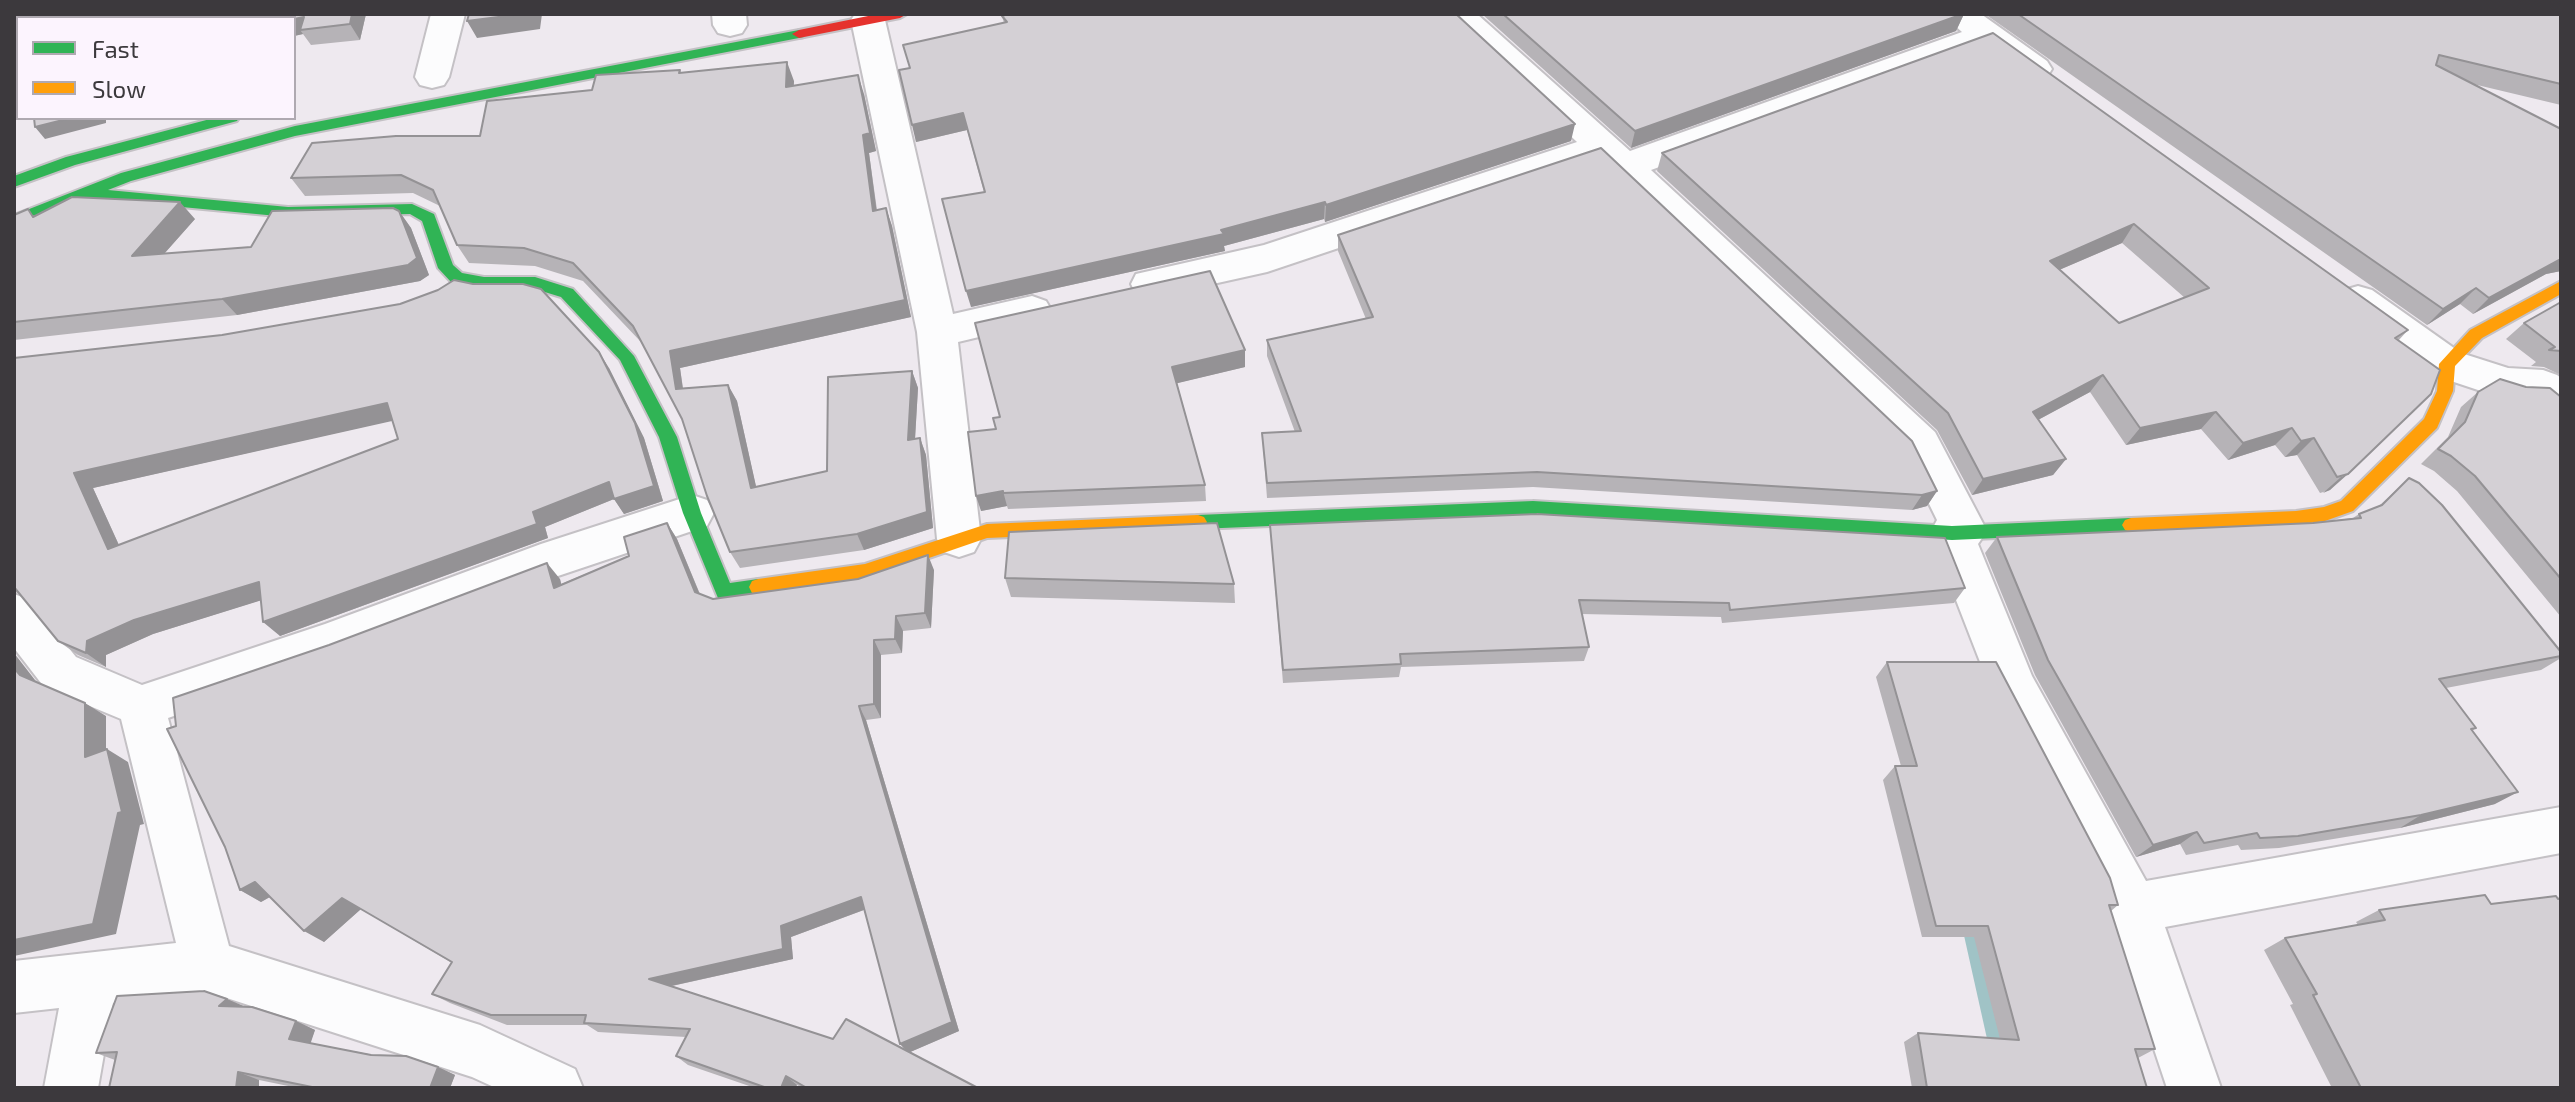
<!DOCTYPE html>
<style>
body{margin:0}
#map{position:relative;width:2575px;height:1102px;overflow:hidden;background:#eee9ef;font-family:"Exo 2",sans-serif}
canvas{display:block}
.frame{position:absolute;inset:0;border:16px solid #3c393d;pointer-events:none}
.legend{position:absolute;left:16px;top:16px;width:280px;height:104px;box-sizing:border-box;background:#fcf4fe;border:2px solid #afa9b1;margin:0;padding:10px 14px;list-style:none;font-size:24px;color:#3c393d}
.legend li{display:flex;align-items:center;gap:16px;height:40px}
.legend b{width:40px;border:2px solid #afa9b1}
</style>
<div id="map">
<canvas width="2575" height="1102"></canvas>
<div class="frame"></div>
<ul class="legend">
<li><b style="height:10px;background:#30b455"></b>Fast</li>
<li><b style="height:10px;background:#ff9f0a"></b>Slow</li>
</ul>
</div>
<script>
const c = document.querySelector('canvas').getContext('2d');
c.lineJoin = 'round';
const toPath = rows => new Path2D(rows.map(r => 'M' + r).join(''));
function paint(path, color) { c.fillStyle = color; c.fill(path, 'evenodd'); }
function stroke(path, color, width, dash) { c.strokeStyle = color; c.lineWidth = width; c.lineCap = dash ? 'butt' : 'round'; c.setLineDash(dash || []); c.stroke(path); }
const stream = toPath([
 [1969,914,1975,916,1977,922,2016,1088,1998,1088,1961,922,1963,916,1969,914]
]);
const street = toPath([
 [431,14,465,14,449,77,444,85,432,88,420,85,415,77,431,14],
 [712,14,746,14,747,25,742,33,730,36,718,33,713,25,712,14],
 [855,14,881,14,885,20,953,314,1032,296,1046,301,1052,311,1046,321,958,342,981,539,974,552,959,557,944,552,937,539,917,332,851,20,855,14],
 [1440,14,1477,14,1630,151,1962,32,1942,14,1981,14,2047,61,2052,69,2047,77,2035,80,2023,77,1984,48,1651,170,1935,432,1987,531,1978,544,2032,676,2146,881,2561,807,2561,853,2165,927,2221,1088,2167,1088,2110,917,1989,685,1930,533,1937,520,1905,455,1598,161,1267,272,1150,298,1136,294,1131,284,1136,274,1264,245,1577,142,1440,14],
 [2358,286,2372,290,2461,353,2508,368,2543,370,2557,375,2561,378,2561,417,2547,412,2533,401,2508,400,2433,375,2344,310,2339,300,2344,290,2358,286],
 [692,495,707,500,714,513,707,526,552,578,345,657,168,718,229,946,480,1025,575,1069,583,1088,496,1088,472,1077,208,992,113,1003,98,1088,44,1088,59,1008,14,1013,14,961,176,943,121,719,44,687,14,648,14,594,30,600,76,657,142,685,325,624,541,544,692,495]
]);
const fast = toPath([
 [799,30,804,31,804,37,295,136,131,181,108,190,288,207,412,204,434,214,453,265,462,273,484,277,535,277,573,289,634,356,677,437,701,513,730,583,758,579,764,581,767,587,764,593,758,595,724,600,718,598,683,513,659,437,620,360,561,297,535,289,484,289,451,282,438,268,422,221,410,214,288,217,86,198,14,226,14,215,121,173,295,126,799,30],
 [214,118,239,118,237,121,75,165,14,187,14,176,66,157,214,118],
 [1533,501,1952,526,2131,518,2137,520,2140,525,2137,530,2131,532,1952,540,1533,515,1198,529,1192,527,1189,522,1192,517,1198,515,1533,501]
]);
const slow = toPath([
 [2561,281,2561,294,2482,338,2455,366,2453,391,2437,428,2353,511,2325,521,2296,525,2131,532,2125,530,2122,525,2125,520,2131,518,2296,511,2324,507,2341,501,2424,419,2437,391,2439,364,2470,330,2561,281],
 [1198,515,1204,517,1207,522,1204,527,1198,529,987,538,865,580,758,595,752,593,749,587,752,581,758,579,865,564,987,524,1198,515]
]);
const jam = toPath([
 [878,14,907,14,900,18,799,38,792,34,799,30,878,14]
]);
const wall = toPath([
 [14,14,366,14,360,40,311,45,303,34,294,36,294,18,18,18,18,53,14,54],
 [1482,14,1964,14,1956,31,1631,148],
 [1985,14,2561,14,2561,105,2473,84,2561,129,2561,271,2546,274,2473,314,2460,304,2427,325],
 [1002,16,1571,141,1325,222,1324,219,1224,246,1225,251,971,307,984,192,967,130,916,142,910,68,903,45,1004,23],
 [1993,33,2408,330,2398,341,2440,370,2330,490,2320,493,2297,455,2285,457,2275,445,2228,460,2201,429,2126,445,2090,392,2038,420,2066,459,2053,475,1972,495,1937,430,1657,171,1662,153],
 [2122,243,2185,298,2119,323,2059,270],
 [680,70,681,73,794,81,793,86,864,94,876,151,869,153,877,210,886,208,892,226,911,317,680,368,683,388,728,385,737,401,756,487,827,471,912,371,918,388,915,439,920,438,926,455,933,528,864,550,740,568,730,552,682,419,641,342,583,281,535,266,469,263,457,245,440,206,413,193,305,196,291,178,480,136,592,90],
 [399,211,411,228,429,275,420,281,237,315,14,340,14,215,195,219,164,254,251,247],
 [1338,235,1937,491,1927,506,1912,510,1533,487,1267,498,1262,433,1295,432,1267,356,1267,340,1366,319,1338,251],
 [2561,302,2561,375,2544,367,2531,366,2536,362,2506,339,2524,323],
 [1245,350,1245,367,1177,383,1205,485,1206,501,1008,509,1007,506,981,511,996,429],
 [14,358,609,368,644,438,663,501,624,514,614,499,545,527,548,538,280,636,261,600,153,634,106,655,106,667,78,655,58,641,19,593,14,592],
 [393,420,398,439,119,545,93,488],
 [2526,387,2561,397,2561,617,2457,491,2434,471,2421,464,2448,437,2461,407,2478,392],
 [2409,478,2561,652,2561,658,2541,670,2446,688,2476,728,2472,731,2495,804,2400,828,2279,848,2241,850,2238,845,2186,855,2180,844,2136,857,2035,675,1985,553,1997,537,2313,523,2353,518,2359,514,2379,506],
 [667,523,677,539,700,594,713,599,934,570,931,628,903,631,902,653,881,655,881,718,866,720,959,1031,910,1052,978,1088,803,1088,797,1085,795,1088,755,1088,688,1065,676,1056,686,1037,598,1032,587,1025,507,1025,450,1003,432,994,452,963,361,909,324,942,270,897,261,902,240,890,560,579,561,584,629,556],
 [864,910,906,1050,833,1039,672,986,793,959,791,937],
 [1270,525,1965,588,1954,603,1722,623,1721,617,1582,614,1589,647,1584,661,1401,667,1399,677,1283,683],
 [1005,578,1234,584,1235,603,1011,597],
 [1887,662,2118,905,2111,911,2155,1049,2138,1058,2147,1088,1912,1088,1904,1042,1918,1033,2000,1039,1974,937,1922,937,1883,780,1895,766,1901,766,1876,677],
 [2379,910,2561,1088,2332,1088,2290,1005,2293,1004,2264,950,2285,938,2358,925,2356,922],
 [227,999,245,1007,296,1021,315,1030,310,1043,438,1067,455,1075,450,1088,298,1088,259,1080,115,1060,96,1053]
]);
const shadedWall = toPath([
 [352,14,366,14,360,40,350,24],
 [522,14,542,14,540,29,477,38,467,21],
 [1964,14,1956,31,1631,148,1635,131],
 [304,17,300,30,303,34,294,36,294,19],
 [787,62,794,81,793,105,786,87],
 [858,75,864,94,876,151,869,153,879,229,873,211,863,135],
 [963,113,967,130,916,142,912,125],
 [71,118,106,118,106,123,45,139,35,127],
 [1575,124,1571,141,1325,222,1326,205],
 [180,202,195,219,147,273,132,256],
 [1325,202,1324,219,1224,246,1225,251,971,307,966,291,1221,230],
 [886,208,892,226,911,317,680,368,685,405,676,389,670,351],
 [399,211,411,228,429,275,420,281,237,315,222,299],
 [2134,224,2122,243,2038,279,2050,261],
 [2561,259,2561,271,2546,274,2473,314,2489,298],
 [2476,288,2460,304,2427,325,2443,309],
 [1245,350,1245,367,1174,384,1172,367],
 [599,352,609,368,644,438,663,501,624,514,614,499,545,527,548,538,280,636,263,622,533,512],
 [912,371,918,388,914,456,908,440],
 [2103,375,2090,392,2021,429,2033,412],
 [728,385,737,401,760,504,751,488],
 [387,403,401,419,93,488,127,563,108,549,74,473],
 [2216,412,2201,429,2126,445,2140,428],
 [2292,428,2275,445,2228,460,2243,443],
 [920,438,926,455,933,528,864,550,857,534],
 [2314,438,2297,455,2285,457,2301,441],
 [2066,459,2053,475,1972,495,1983,479],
 [2348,474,2330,490,2323,493,2341,477],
 [1003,491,1007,506,981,511,976,496],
 [1937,491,1927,506,1912,510,1922,495],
 [667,523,677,539,705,607,695,592],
 [928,555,934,570,931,628,925,613],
 [547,563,560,579,566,603,554,588],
 [259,582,275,596,153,634,106,655,106,667,86,653,87,641,134,620],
 [896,616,903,631,902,653,895,639],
 [874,640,881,655,881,718,874,704],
 [14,653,42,689,20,675,14,668],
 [85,703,106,716,106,769,85,757],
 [859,706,866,720,959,1031,908,1053,900,1044],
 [107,749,128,762,144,824,140,825,116,934,14,956,14,940],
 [2518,792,2495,804,2400,828,2421,815],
 [2197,832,2180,844,2136,857,2153,845],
 [255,882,275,894,261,902,240,890],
 [861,897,869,908,791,937,793,959,662,988,649,979,781,926],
 [342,898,361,909,324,942,304,931],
 [227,999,248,1008,219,1006],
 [296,1021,315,1030,309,1048,289,1039],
 [438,1067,455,1075,450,1088,430,1088],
 [238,1072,259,1080,259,1088,236,1088],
 [786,1076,797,1085,795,1088,781,1088]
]);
const building = toPath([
 [14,14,352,14,350,24,300,30,304,17,294,19,18,18,18,37,14,37,14,14],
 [469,14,522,14,467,21,469,14],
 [1008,14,1456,14,1575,124,1326,205,1325,202,1221,230,1224,234,966,291,942,199,985,192,963,113,912,125,899,70,910,68,903,45,1007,22,1002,16,1008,14],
 [1503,14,1963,14,1635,131,1503,14],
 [2018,14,2561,14,2561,84,2439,55,2436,65,2561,129,2561,259,2489,298,2476,288,2443,309,2018,14],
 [1993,33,2408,330,2395,338,2440,370,2431,394,2348,474,2337,477,2314,438,2301,441,2292,428,2243,443,2216,412,2140,428,2103,375,2033,412,2066,459,1983,479,1948,413,1662,153,1993,33],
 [2134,224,2209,288,2119,323,2050,261,2134,224],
 [787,62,786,87,858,75,870,133,863,135,873,211,886,208,905,300,670,351,676,389,728,385,751,488,827,471,828,377,912,371,908,440,920,438,927,512,857,534,730,552,707,496,682,419,633,326,573,263,524,248,457,245,433,190,401,175,291,178,312,143,396,136,480,136,487,101,592,90,596,75,680,70,679,73,787,62],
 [34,118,71,118,35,127,34,118],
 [1601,148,1912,441,1937,491,1922,495,1537,472,1267,483,1262,433,1301,431,1267,340,1373,317,1338,235,1601,148],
 [72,197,180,202,132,256,251,247,272,211,393,208,399,211,417,258,408,265,222,299,14,322,14,215,28,209,33,217,72,197],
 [1210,271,1245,350,1172,367,1205,485,1003,493,1003,491,976,496,968,432,996,429,993,418,1000,417,975,323,1210,271],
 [454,280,473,284,523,284,541,289,599,352,635,423,654,486,614,499,609,482,533,512,537,524,263,622,259,582,134,620,87,641,86,653,58,641,14,587,14,358,222,335,400,304,438,290,454,280],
 [387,403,398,439,108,549,74,473,387,403],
 [2561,302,2561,351,2549,350,2555,347,2524,323,2561,302],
 [2500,379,2526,387,2550,388,2561,397,2561,579,2475,476,2451,456,2438,449,2465,422,2478,392,2500,379],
 [2409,478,2419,483,2442,505,2561,652,2561,656,2439,679,2476,728,2471,729,2518,792,2421,815,2298,836,2260,838,2257,833,2204,843,2197,832,2153,845,2048,660,1997,537,2313,523,2361,518,2359,514,2382,505,2409,478],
 [1537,514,1945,538,1965,588,1730,610,1729,603,1579,600,1589,647,1400,654,1401,664,1283,670,1270,525,1537,514],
 [667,523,695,592,713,599,858,579,928,555,925,613,896,616,895,639,874,640,874,704,859,706,952,1022,900,1044,861,897,781,926,783,949,649,979,833,1039,846,1019,978,1088,807,1088,786,1076,781,1088,767,1088,676,1056,690,1029,584,1023,586,1015,491,1015,432,994,452,962,342,898,304,931,255,882,240,890,225,847,167,729,176,726,173,698,329,645,547,563,554,588,629,556,624,537,667,523],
 [1217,523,1234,584,1005,578,1009,532,1217,523],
 [1887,662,1996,662,2110,878,2118,905,2109,905,2155,1049,2135,1049,2147,1088,1927,1088,1918,1033,2019,1040,1988,926,1936,926,1895,766,1917,766,1887,662],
 [14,668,20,675,85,703,85,757,107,749,122,812,118,813,93,924,14,940,14,668],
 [2485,895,2491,904,2556,896,2558,899,2561,898,2561,1088,2361,1088,2313,995,2317,994,2285,938,2385,920,2379,910,2485,895],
 [204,991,227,999,219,1006,252,1007,296,1021,289,1039,371,1055,406,1056,438,1067,430,1088,317,1088,238,1072,236,1088,109,1088,117,1052,96,1053,117,996,204,991]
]);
paint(stream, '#a0c3c6');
stroke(street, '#c4c1c5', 4);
stroke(fast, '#c4c1c5', 4);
stroke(slow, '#c4c1c5', 4);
stroke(jam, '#c4c1c5', 4);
paint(street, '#fcfcfd');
paint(fast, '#30b455');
paint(slow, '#ff9f0a');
paint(jam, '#e5322d');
paint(wall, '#b6b3b7');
paint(shadedWall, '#949295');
paint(building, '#d4d0d5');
stroke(building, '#949295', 2);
</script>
